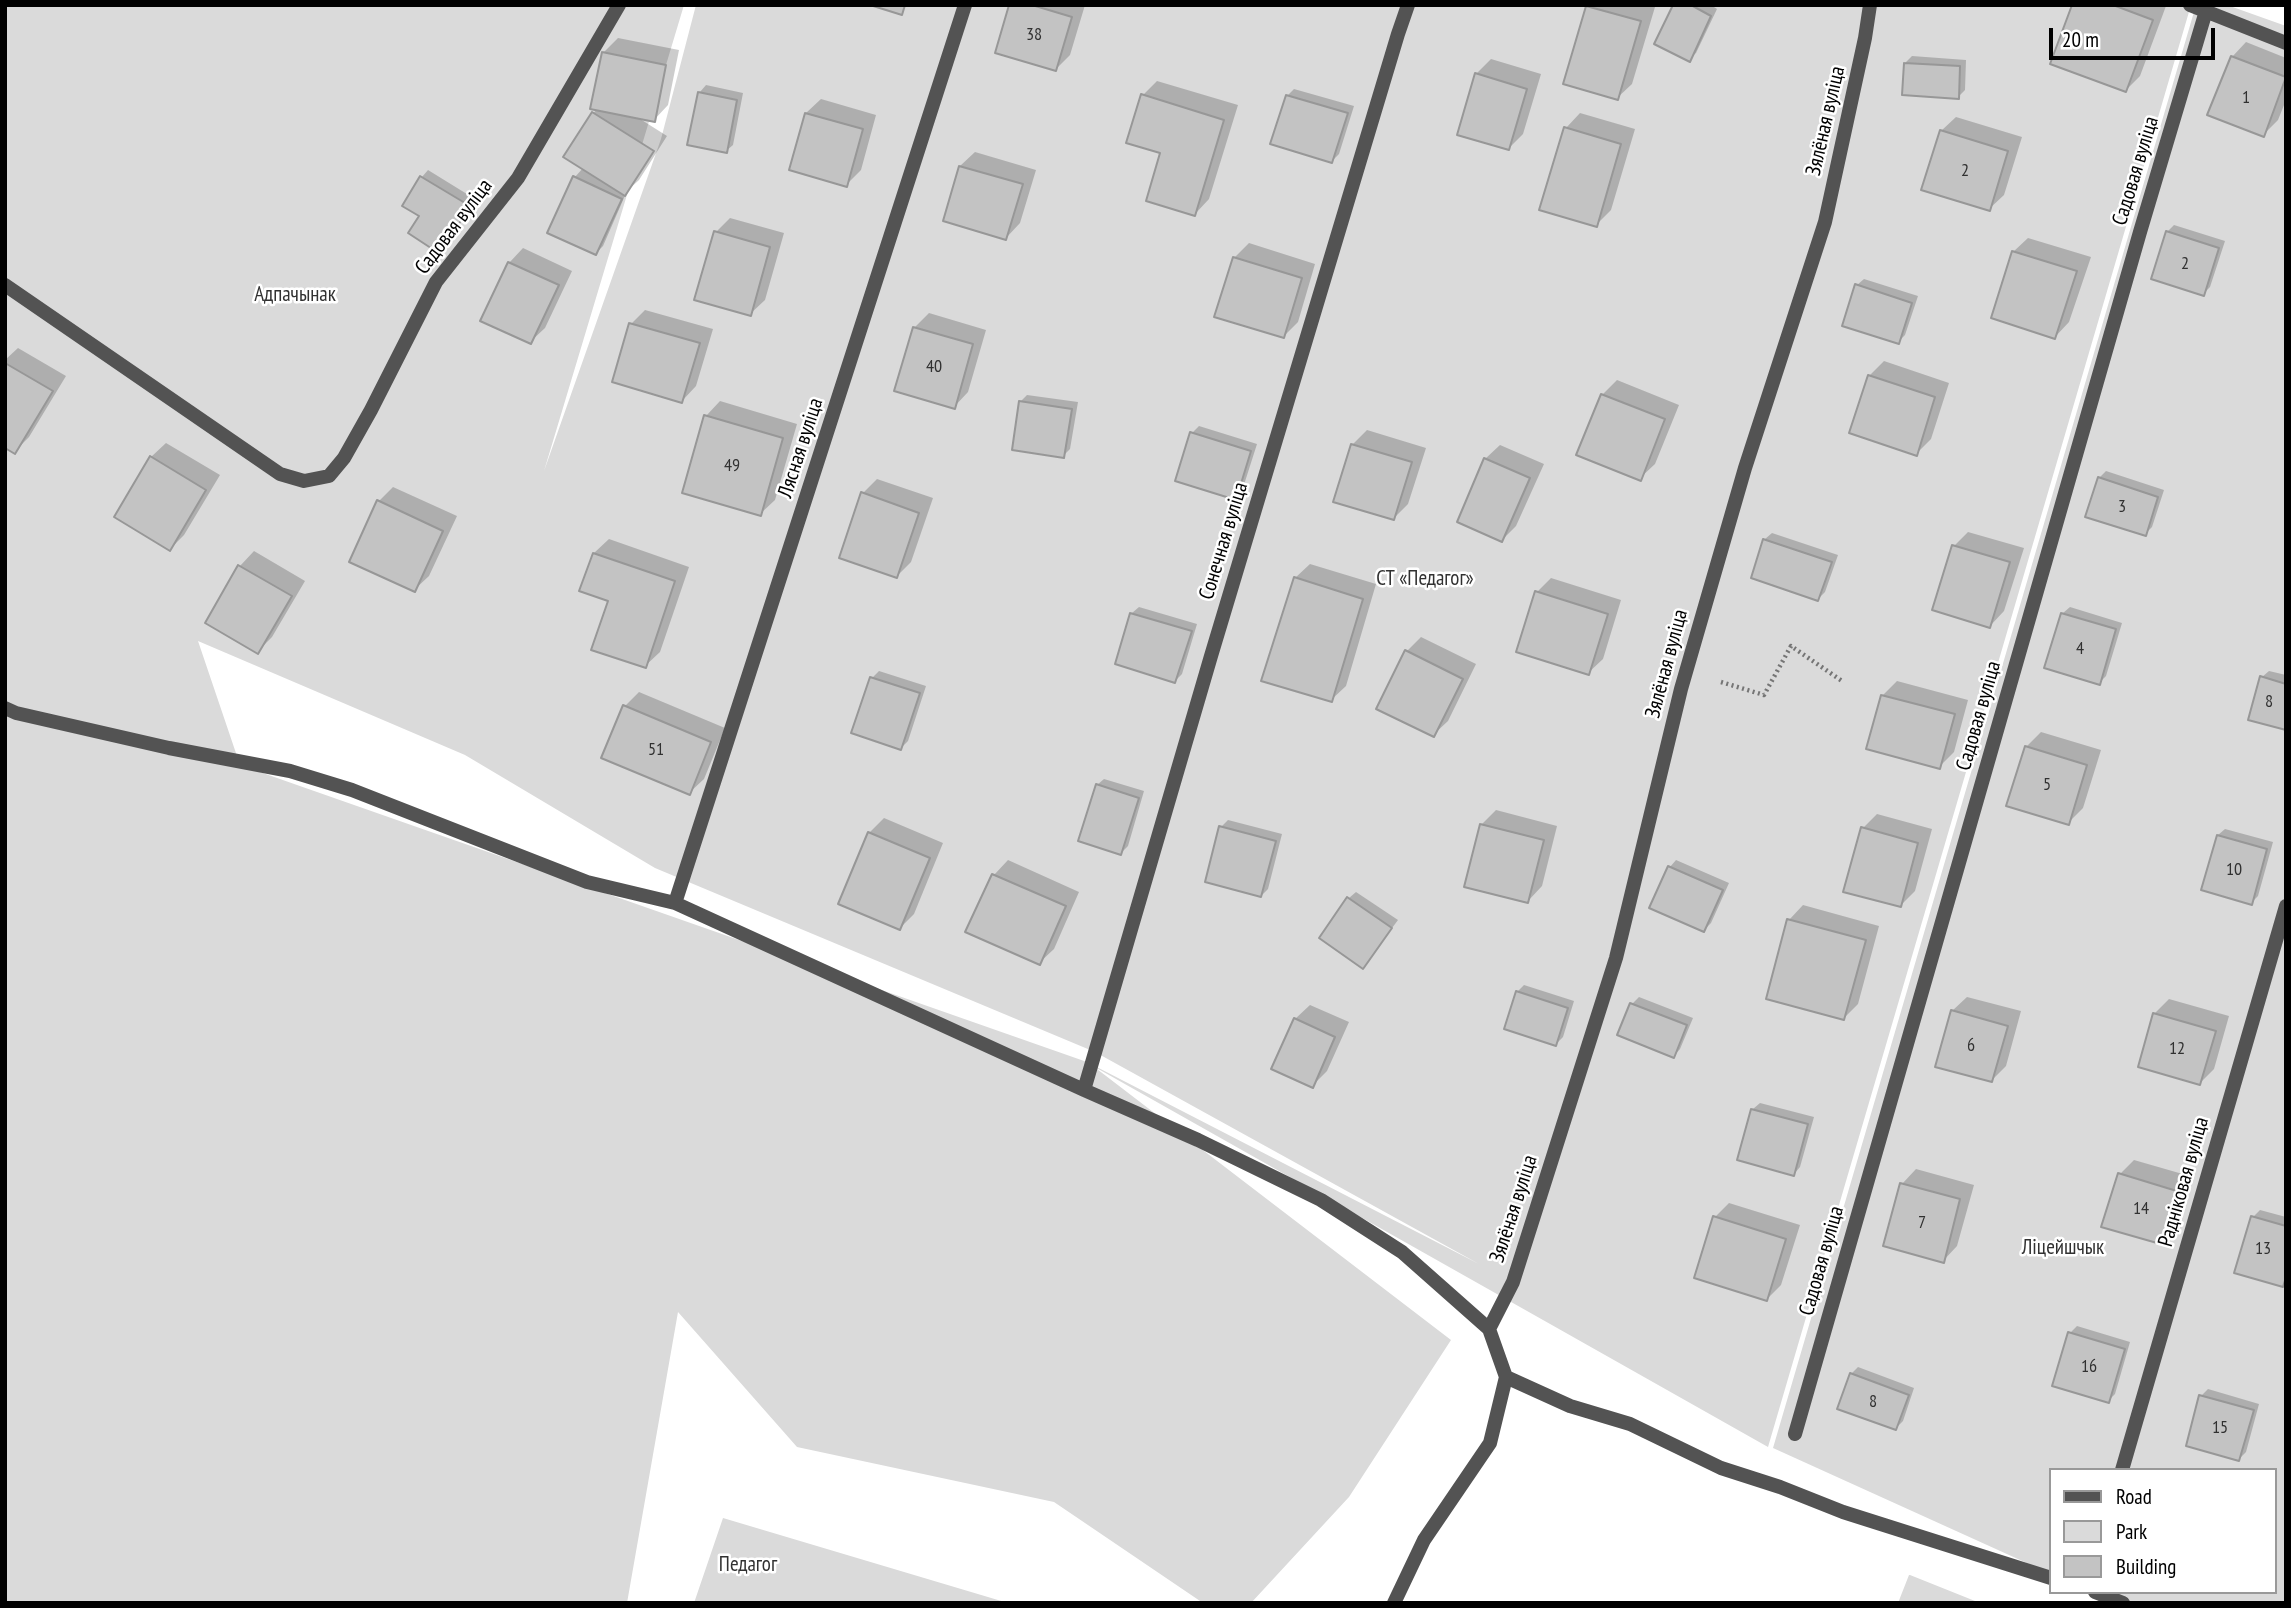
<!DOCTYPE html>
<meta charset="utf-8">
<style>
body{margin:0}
#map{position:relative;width:2291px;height:1608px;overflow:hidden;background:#fff;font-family:"PT Sans Narrow",sans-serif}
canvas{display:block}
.frame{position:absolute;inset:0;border:7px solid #000;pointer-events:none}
.legend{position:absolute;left:2049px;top:1468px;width:228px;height:126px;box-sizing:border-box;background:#fff;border:2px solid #999;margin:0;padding:9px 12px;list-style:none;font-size:21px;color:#000}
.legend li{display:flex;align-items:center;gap:14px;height:35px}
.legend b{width:35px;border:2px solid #999}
.scale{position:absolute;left:2049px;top:28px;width:166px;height:32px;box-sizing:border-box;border:4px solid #000;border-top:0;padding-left:9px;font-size:21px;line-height:24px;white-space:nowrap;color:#000;-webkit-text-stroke:5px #fff;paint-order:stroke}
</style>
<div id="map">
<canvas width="2291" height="1608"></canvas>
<div class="frame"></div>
<ul class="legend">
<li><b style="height:9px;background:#535353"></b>Road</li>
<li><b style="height:19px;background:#dadada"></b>Park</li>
<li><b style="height:19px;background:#c3c3c3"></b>Building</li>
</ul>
<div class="scale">20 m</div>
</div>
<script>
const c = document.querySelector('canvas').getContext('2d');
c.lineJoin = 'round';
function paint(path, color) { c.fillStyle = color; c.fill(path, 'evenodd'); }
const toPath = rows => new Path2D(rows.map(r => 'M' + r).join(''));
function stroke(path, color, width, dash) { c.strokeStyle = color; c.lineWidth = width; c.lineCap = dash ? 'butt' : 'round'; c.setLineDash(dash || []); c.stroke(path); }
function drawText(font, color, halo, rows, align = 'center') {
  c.font = font + ' "PT Sans Narrow",sans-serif'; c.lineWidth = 5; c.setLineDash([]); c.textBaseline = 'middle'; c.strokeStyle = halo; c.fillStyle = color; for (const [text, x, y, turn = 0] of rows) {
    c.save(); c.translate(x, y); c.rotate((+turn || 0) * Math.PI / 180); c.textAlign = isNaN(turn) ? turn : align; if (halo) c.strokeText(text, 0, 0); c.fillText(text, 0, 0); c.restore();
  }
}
const green = toPath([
 [5,5,684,5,544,471,661,139,696,5,2191,5,1768,1447,1093,1066,1451,1340,1349,1497,1251,1603,1203,1603,1054,1502,797,1447,678,1312,627,1603,5,1603],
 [198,641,465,755,655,868,1095,1052,1479,1264,1087,1062,240,765],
 [2196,5,2227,5,2286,26,2286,1603,2118,1603,2093,1592,2275,1592,2275,1470,2051,1470,2051,1574,1773,1448],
 [723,1518,1008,1603,694,1603],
 [1909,1575,1910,1575,1980,1603,1898,1603]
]);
const shadow = toPath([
 [1011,5,1085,5,1070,55,1056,69],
 [1589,5,1648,5,1655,7,1632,84,1617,98,1587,7],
 [1675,5,1711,5,1717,9,1696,53,1689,59],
 [2074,5,2166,6,2140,76,2126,90],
 [618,38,679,50,668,105,654,120,637,117,667,136,639,180,627,191,603,246,596,253,575,177,583,168,593,113,598,109,603,53],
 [2246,42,2286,58,2286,100,2278,120,2263,135,2232,57],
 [1912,56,1966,60,1965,90,1958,97,1905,63],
 [1491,59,1541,74,1523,134,1509,148,1476,74],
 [1157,81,1238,105,1209,199,1195,214,1162,152,1143,95],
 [706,85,743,93,733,145,726,151,700,92],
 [1294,89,1354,106,1339,154,1332,161,1287,96],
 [821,99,876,115,861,170,846,185,806,113],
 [1580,113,1635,129,1611,210,1596,225,1566,128],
 [1956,117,2022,137,2004,195,1989,209,1941,131],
 [975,152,1036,170,1020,223,1006,238,960,166],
 [428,170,475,199,446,245,439,252,422,177],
 [730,218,784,233,765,300,750,314,716,232],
 [2174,225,2225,241,2210,287,2203,294,2167,232],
 [2028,238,2091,257,2069,322,2055,337,2013,252],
 [1249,243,1315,264,1298,322,1284,336,1234,258],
 [523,248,572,271,545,328,530,342,509,263],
 [1864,279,1918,296,1905,335,1898,342,1857,285],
 [645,310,713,329,696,386,682,401,631,324],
 [929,313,986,330,968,392,954,407,914,328],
 [18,348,66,376,29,437,15,451,5,445,5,360],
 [1884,361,1949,383,1931,439,1916,454,1851,432,1870,375],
 [1617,380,1679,405,1655,464,1640,478,1578,454,1602,395],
 [1027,395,1078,402,1070,449,1063,456,1020,402],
 [720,401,797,424,775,500,760,514,706,416],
 [1199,426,1257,444,1242,491,1236,498,1192,433],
 [1367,430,1426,448,1408,504,1394,518,1352,445],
 [166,443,220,475,184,535,170,549,151,457],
 [1500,445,1544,464,1516,526,1502,540,1485,459],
 [2106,471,2164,490,2152,527,2145,534,2099,478],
 [877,479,933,498,911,562,897,576,863,493],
 [393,487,457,516,429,576,414,590,379,501],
 [1968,532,2024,548,2004,611,1990,626,1954,546],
 [1772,533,1838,555,1825,592,1818,599,1753,577,1765,539],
 [609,539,689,567,660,652,645,666,610,600,594,553],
 [254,551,305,581,272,637,258,651,207,622,240,566],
 [1310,564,1376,584,1346,686,1331,700,1295,578],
 [1551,578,1621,600,1603,659,1588,673,1537,592],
 [1139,607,1197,624,1182,674,1175,681,1117,663,1132,613],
 [2070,607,2122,623,2106,676,2099,683,2046,667,2063,613],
 [1421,637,1476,664,1448,721,1433,735,1407,651],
 [879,671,926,686,908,741,901,748,854,732,872,678],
 [2269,671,2286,675,2286,728,2262,677],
 [1897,681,1968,700,1954,752,1939,767,1882,696],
 [639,692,725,728,704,779,689,793,625,706],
 [2041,732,2101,750,2083,808,2068,823,2026,747],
 [1104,779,1144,791,1128,846,1121,853,1097,785],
 [1496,810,1557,826,1542,886,1528,901,1481,825],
 [1877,814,1932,829,1915,891,1900,906,1863,828],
 [884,818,943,843,914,914,900,928,869,833],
 [1228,820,1282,834,1268,889,1261,896,1221,827],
 [2225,829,2273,842,2258,896,2251,903,2218,835],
 [1008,860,1079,892,1054,949,1039,963,968,932,994,875],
 [1676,860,1729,883,1711,923,1704,930,1652,907,1670,867],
 [1356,892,1398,920,1363,967,1349,898],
 [1803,905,1879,926,1858,1004,1844,1018,1789,920],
 [1524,985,1574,1001,1563,1037,1556,1044,1517,992],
 [1639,997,1693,1018,1680,1049,1674,1056,1620,1034,1632,1004],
 [1967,997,2021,1011,2006,1066,1992,1080,1952,1011],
 [2169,999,2229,1016,2214,1069,2200,1083,2154,1014],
 [1310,1005,1349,1022,1327,1071,1312,1086,1295,1019],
 [1760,1103,1814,1117,1800,1167,1794,1174,1739,1159,1753,1109],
 [2134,1160,2193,1177,2178,1229,2163,1243,2120,1174],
 [1916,1169,1974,1185,1957,1246,1943,1261,1902,1184],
 [1729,1203,1800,1225,1781,1285,1767,1299,1715,1217],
 [2260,1210,2286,1217,2286,1282,2282,1285,2253,1217],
 [2077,1326,2130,1342,2115,1394,2108,1401,2070,1333],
 [1858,1367,1914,1388,1903,1421,1896,1428,1851,1374],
 [2208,1389,2259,1404,2246,1452,2239,1459,2201,1396]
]);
const building = toPath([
 [870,5,905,5,902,15,870,5],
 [1009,5,1032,5,1072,17,1056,71,995,53,1009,5],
 [1673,5,1691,5,1711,16,1690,62,1654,44,1673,5],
 [2072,5,2113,5,2153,20,2126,92,2050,64,2072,5],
 [1586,6,1641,21,1618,100,1563,84,1586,6],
 [602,52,666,65,655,122,590,109,602,52],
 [2231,56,2286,77,2264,137,2207,115,2231,56],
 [1904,63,1960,66,1959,99,1902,95,1904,63],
 [1475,73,1527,89,1509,150,1457,135,1475,73],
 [698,92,737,100,727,153,687,145,698,92],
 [1141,94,1224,120,1195,216,1146,201,1160,153,1126,143,1141,94],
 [1286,95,1348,113,1332,163,1270,144,1286,95],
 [592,112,654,151,625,196,563,157,592,112],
 [805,113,863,129,847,187,789,170,805,113],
 [1564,127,1621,144,1597,227,1539,210,1564,127],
 [1940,130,2008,151,1990,211,1921,190,1940,130],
 [959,166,1023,184,1006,240,943,221,959,166],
 [420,176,470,206,440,254,408,233,419,216,402,206,420,176],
 [573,176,622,199,596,255,547,233,573,176],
 [714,231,770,247,751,316,694,300,714,231],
 [2166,231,2219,248,2204,296,2151,279,2166,231],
 [2012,251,2077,271,2055,339,1991,318,2012,251],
 [1233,257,1302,278,1284,338,1214,317,1233,257],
 [508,262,559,285,531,344,480,321,508,262],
 [1855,284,1912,303,1899,344,1842,326,1855,284],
 [629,323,700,343,682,403,612,382,629,323],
 [913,327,973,344,955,409,894,391,913,327],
 [5,363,53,391,15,454,5,448,5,363],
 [1868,375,1935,397,1917,456,1849,433,1868,375],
 [1601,394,1665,419,1641,481,1576,455,1601,394],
 [1019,401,1072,409,1064,458,1012,450,1019,401],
 [704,415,783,438,761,516,682,493,704,415],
 [1190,432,1251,451,1236,500,1175,481,1190,432],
 [1351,444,1412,462,1394,520,1333,502,1351,444],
 [150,456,206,490,170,551,114,517,150,456],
 [1484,458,1530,478,1502,542,1457,522,1484,458],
 [2098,477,2158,497,2146,536,2085,517,2098,477],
 [861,492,919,513,897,578,839,558,861,492],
 [377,500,443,531,415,592,349,562,377,500],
 [1763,539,1832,562,1818,601,1751,578,1763,539],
 [1952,545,2010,562,1990,628,1932,610,1952,545],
 [593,553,675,581,646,668,591,650,608,601,579,591,593,553],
 [238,565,292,596,258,654,205,623,238,565],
 [1294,577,1363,599,1332,702,1261,681,1294,577],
 [1535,591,1608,614,1589,675,1516,652,1535,591],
 [1130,613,1192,631,1175,683,1115,664,1130,613],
 [2061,613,2116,629,2100,685,2044,668,2061,613],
 [1405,650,1463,679,1434,737,1376,709,1405,650],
 [2260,676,2286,684,2286,730,2248,720,2260,676],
 [870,677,920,693,901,750,851,733,870,677],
 [1881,695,1955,714,1940,769,1866,749,1881,695],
 [623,705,711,742,690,795,601,758,623,705],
 [2025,746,2087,765,2069,825,2006,806,2025,746],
 [1096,784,1139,798,1121,855,1078,841,1096,784],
 [1480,824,1544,840,1528,903,1464,887,1480,824],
 [1219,826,1276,841,1261,897,1205,882,1219,826],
 [1861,827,1918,843,1901,907,1843,892,1861,827],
 [868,832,930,858,900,930,838,904,868,832],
 [2217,835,2267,849,2252,905,2201,890,2217,835],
 [1668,866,1723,890,1704,932,1649,908,1668,866],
 [992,874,1066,906,1040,965,965,932,992,874],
 [1347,897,1392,928,1363,969,1319,938,1347,897],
 [1787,919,1866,940,1844,1020,1766,999,1787,919],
 [1516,991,1568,1008,1556,1046,1504,1029,1516,991],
 [1630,1003,1687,1025,1674,1058,1617,1035,1630,1003],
 [1951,1010,2008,1026,1992,1082,1935,1067,1951,1010],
 [2153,1013,2216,1031,2200,1085,2138,1067,2153,1013],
 [1294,1018,1335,1037,1313,1088,1271,1069,1294,1018],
 [1751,1109,1808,1124,1794,1176,1737,1160,1751,1109],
 [2118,1173,2180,1192,2164,1245,2101,1227,2118,1173],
 [1900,1183,1960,1199,1944,1263,1883,1246,1900,1183],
 [1713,1216,1786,1239,1767,1301,1694,1278,1713,1216],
 [2251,1216,2286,1226,2286,1277,2283,1287,2234,1273,2251,1216],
 [2068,1332,2125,1349,2109,1403,2052,1386,2068,1332],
 [1850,1373,1909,1395,1896,1430,1837,1409,1850,1373],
 [2199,1395,2254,1410,2239,1461,2186,1446,2199,1395]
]);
const path = toPath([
 [1721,682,1764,695,1791,646,1842,681]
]);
const street = toPath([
 [2190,5,2286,43],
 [5,285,280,474,304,481,329,476,344,458,371,410,436,282,518,178,619,5],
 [5,708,16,713,169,748,290,771,352,790,587,882,675,903,1084,1090,1198,1140,1321,1200,1402,1252,1489,1329,1506,1377,1490,1443,1424,1540,1394,1603],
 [675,903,965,5],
 [1084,1090,1211,656,1398,34,1408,5],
 [1489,1329,1513,1282,1616,958,1681,689,1745,468,1825,222,1865,38,1870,5],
 [1506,1377,1570,1406,1630,1424,1721,1468,1780,1487,1843,1512,2051,1578],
 [1795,1434,2140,232,2206,11],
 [2122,1470,2286,906],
 [2095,1592,2123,1603]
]);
const numberNames = [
 ["38",1034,35],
 ["1",2246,98],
 ["2",1965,171],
 ["2",2185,264],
 ["40",934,367],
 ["49",732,466],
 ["3",2122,507],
 ["4",2080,649],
 ["8",2269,702],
 ["51",656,750],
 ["5",2047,785],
 ["10",2234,870],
 ["6",1971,1046],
 ["12",2177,1049],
 ["14",2141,1209],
 ["7",1922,1223],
 ["13",2263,1249],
 ["16",2089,1367],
 ["8",1873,1402],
 ["15",2220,1428]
];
const streetNames = [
 ["Зялёная вуліца",1826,121,-77],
 ["Садовая вуліца",2136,171,-73],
 ["Садовая вуліца",454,227,-53],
 ["Лясная вуліца",801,448,-72],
 ["Сонечная вуліца",1224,541,-73],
 ["Зялёная вуліца",1667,664,-75],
 ["Садовая вуліца",1979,716,-74],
 ["Радніковая вуліца",2184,1182,-74],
 ["Зялёная вуліца",1514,1209,-72],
 ["Садовая вуліца",1822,1261,-74]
];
const parkNames = [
 ["Адпачынак",295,295],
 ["СТ «Педагог»",1425,579],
 ["Ліцейшчык",2063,1248],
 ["Педагог",748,1565]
];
paint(green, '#dadada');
paint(shadow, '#0003');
paint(building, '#c3c3c3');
stroke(building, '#979797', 2);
stroke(path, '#757575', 4.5, [2, 3.5]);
stroke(street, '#535353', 14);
drawText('18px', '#313131', null, numberNames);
drawText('21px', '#000', '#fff', streetNames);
drawText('21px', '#313131', '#fff', parkNames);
</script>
